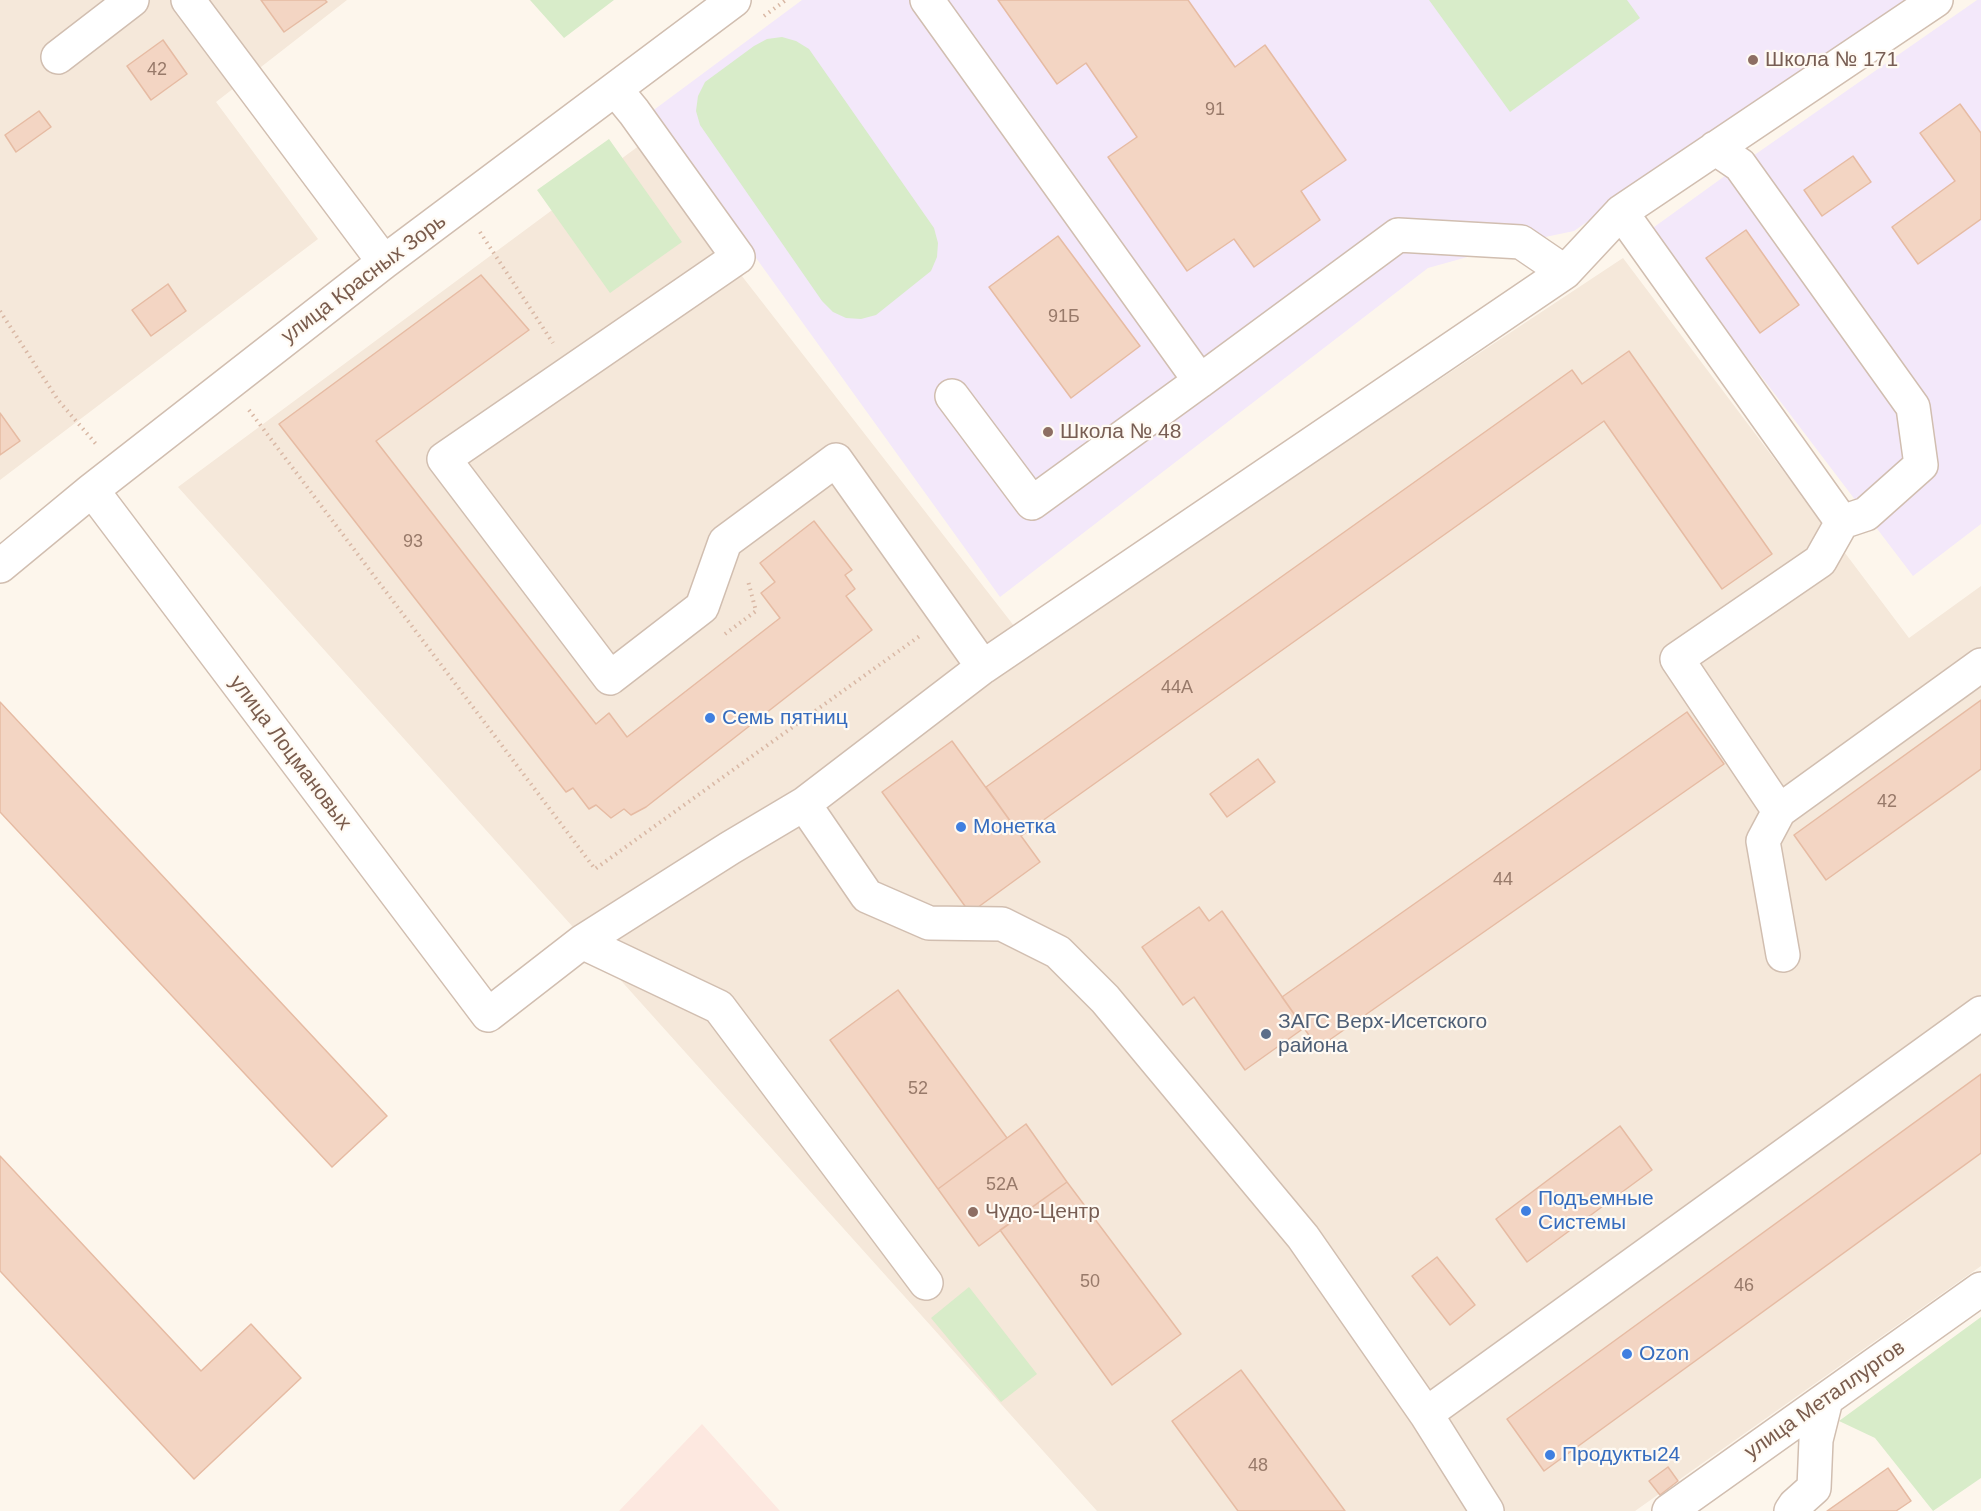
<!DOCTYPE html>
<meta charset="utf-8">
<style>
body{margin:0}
canvas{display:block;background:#fdf6ec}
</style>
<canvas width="1981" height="1511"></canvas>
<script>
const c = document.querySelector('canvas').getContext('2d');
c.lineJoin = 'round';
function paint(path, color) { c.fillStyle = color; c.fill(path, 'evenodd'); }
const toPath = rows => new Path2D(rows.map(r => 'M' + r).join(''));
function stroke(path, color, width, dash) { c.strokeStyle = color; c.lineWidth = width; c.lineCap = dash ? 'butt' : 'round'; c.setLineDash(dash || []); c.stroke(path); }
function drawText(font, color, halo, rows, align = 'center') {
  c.font = font + ' Arial,sans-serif'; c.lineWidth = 4.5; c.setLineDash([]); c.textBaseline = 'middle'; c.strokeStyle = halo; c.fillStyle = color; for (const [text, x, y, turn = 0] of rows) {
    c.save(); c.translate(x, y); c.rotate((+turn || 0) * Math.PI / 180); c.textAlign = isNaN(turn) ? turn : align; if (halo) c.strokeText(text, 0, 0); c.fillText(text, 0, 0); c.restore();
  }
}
const residential = toPath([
 [0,0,347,0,216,102,318,239,0,480],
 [640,145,1032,649,1623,258,1909,638,1981,586,1981,1266,1635,1511,1097,1511,178,487]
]);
const commercial = toPath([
 [702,1424,780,1511,619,1511]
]);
const education = toPath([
 [802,0,1909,0,1731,121,1574,231,1521,242,1428,268,1000,597,651,112],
 [1977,0,1981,0,1981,524,1913,576,1650,230,1740,165]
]);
const green = toPath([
 [530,0,614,0,564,38],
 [1429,0,1627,0,1640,18,1510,112],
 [782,37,796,41,809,49,934,228,938,243,937,257,931,271,876,315,861,319,846,318,833,312,822,301,700,125,696,111,698,96,705,82,754,46,767,39],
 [609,139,682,242,610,293,537,190],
 [969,1287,1037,1374,1001,1402,931,1318],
 [1981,1317,1981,1478,1933,1511,1875,1438,1839,1421]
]);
const building = toPath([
 [261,0,325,0,327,2,284,32,261,0],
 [998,0,1188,0,1235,67,1265,45,1346,160,1301,191,1320,220,1254,267,1234,239,1187,271,1108,157,1137,137,1086,63,1057,84,998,0],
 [163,40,187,74,151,100,127,66,163,40],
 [1960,104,1981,133,1981,219,1918,264,1892,227,1955,181,1920,133,1960,104],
 [39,111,51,127,16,152,5,135,39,111],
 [1853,156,1871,182,1822,216,1804,190,1853,156],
 [1746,230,1799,305,1760,333,1706,258,1746,230],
 [1058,236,1140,346,1071,398,989,287,1058,236],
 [481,275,529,330,376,441,596,724,609,713,627,737,780,618,761,593,775,582,760,563,814,521,852,570,845,575,855,589,846,596,872,630,646,807,631,815,624,809,611,818,596,805,589,809,573,788,566,792,279,424,481,275],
 [168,284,186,311,151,336,132,310,168,284],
 [1629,351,1772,554,1722,589,1604,421,1021,836,986,787,1572,370,1582,384,1629,351],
 [0,413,20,441,0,455,0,413],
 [1981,700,1981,769,1826,880,1794,835,1981,700],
 [0,702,387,1116,332,1167,0,812,0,702],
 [1687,712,1724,764,1318,1048,1282,997,1687,712],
 [952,741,1040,862,970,913,882,792,952,741],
 [1258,759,1275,782,1227,817,1210,794,1258,759],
 [1199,907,1209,921,1222,911,1304,1028,1245,1070,1194,997,1183,1005,1142,947,1199,907],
 [898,990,1007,1138,938,1189,830,1040,898,990],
 [1981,1074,1981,1153,1544,1471,1507,1419,1981,1074],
 [1026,1124,1067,1182,979,1246,938,1189,1026,1124],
 [1620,1126,1652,1170,1527,1262,1496,1219,1620,1126],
 [0,1156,201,1371,251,1324,301,1378,194,1479,0,1271,0,1156],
 [1067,1182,1181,1334,1112,1385,1000,1230,1067,1182],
 [1437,1257,1475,1305,1450,1325,1412,1276,1437,1257],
 [1241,1370,1345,1511,1238,1511,1172,1421,1241,1370],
 [1668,1467,1678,1481,1660,1495,1649,1481,1668,1467],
 [1888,1468,1911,1501,1896,1511,1827,1511,1888,1468]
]);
const path = toPath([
 [764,16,786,0],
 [480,232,553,343],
 [0,311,58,400,96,444],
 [249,410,595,869,921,635],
 [725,634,756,611,748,581]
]);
const minor = toPath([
 [188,0,384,262],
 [927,0,1200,381,1398,235,1521,242,1565,272,1621,212],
 [58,57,132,0],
 [616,90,634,112,738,257,444,459,610,678,702,607,725,542,836,460,983,667],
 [1715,148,1740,165,1913,407,1921,465,1866,514,1842,522],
 [952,396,1032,503,1200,381],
 [92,490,488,1015,582,942,730,848,804,804,983,667,1565,272],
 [0,566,92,490,384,262,734,0],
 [804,804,867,896,929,923,1002,924,1058,952,1105,999,1303,1237,1426,1414,1487,1511],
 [1779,811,1981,665],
 [582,942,719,1007,926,1283],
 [1783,955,1763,841,1779,811,1677,659,1820,561,1842,522,1621,212,1936,0],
 [1426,1414,1981,1013],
 [1669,1511,1981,1289],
 [1791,1511,1795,1505,1814,1488,1816,1440,1826,1400]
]);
const markers = [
 [1753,60,6,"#8d6e63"],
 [1048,432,6,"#8d6e63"],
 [710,718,6,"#3f7fe0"],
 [961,827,6,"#3f7fe0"],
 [1266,1034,6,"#5c6f8a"],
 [1526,1211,6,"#3f7fe0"],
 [973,1212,6,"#8d6e63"],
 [1627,1354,6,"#3f7fe0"],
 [1550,1455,6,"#3f7fe0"]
];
const numberNames = [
 ["42",157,70],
 ["91",1215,110],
 ["91Б",1064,317],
 ["93",413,542],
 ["44А",1177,688],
 ["42",1887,802],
 ["44",1503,880],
 ["52",918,1089],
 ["52А",1002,1185],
 ["50",1090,1282],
 ["46",1744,1286],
 ["48",1258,1466]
];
const educationNames = [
 ["Школа № 171",1765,60],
 ["Школа № 48",1060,432],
 ["Чудо-Центр",985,1212]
];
const streetNames = [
 ["улица Красных Зорь",364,279,-37],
 ["улица Лоцмановых",290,753,53],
 ["улица Металлургов",1825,1400,-35]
];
const shopNames = [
 ["Семь пятниц",722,718],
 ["Монетка",973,827],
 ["Подъемные",1538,1199],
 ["Системы",1538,1223],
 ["Ozon",1639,1354],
 ["Продукты24",1562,1455]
];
const serviceNames = [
 ["ЗАГС Верх-Исетского",1278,1022],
 ["района",1278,1046]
];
paint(residential, '#f5e8da');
paint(commercial, '#fde8e0');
paint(education, '#f3e8fa');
paint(green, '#d8ecc9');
paint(building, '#f3d5c3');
stroke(building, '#e6bba3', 1.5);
stroke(minor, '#d1beb0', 36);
stroke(path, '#d9b8a5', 4, [1.5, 4.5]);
stroke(minor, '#fff', 33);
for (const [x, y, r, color] of markers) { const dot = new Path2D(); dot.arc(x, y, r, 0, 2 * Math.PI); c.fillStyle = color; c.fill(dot); stroke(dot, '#fffaf3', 2); }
drawText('18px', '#987a6a', null, numberNames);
drawText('21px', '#785e54', '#fffaf3', educationNames, 'left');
drawText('21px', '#7a5c4d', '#fffaf3', streetNames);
drawText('21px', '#366cbe', '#fffaf3', shopNames, 'left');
drawText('21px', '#4e5e75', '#fffaf3', serviceNames, 'left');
</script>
